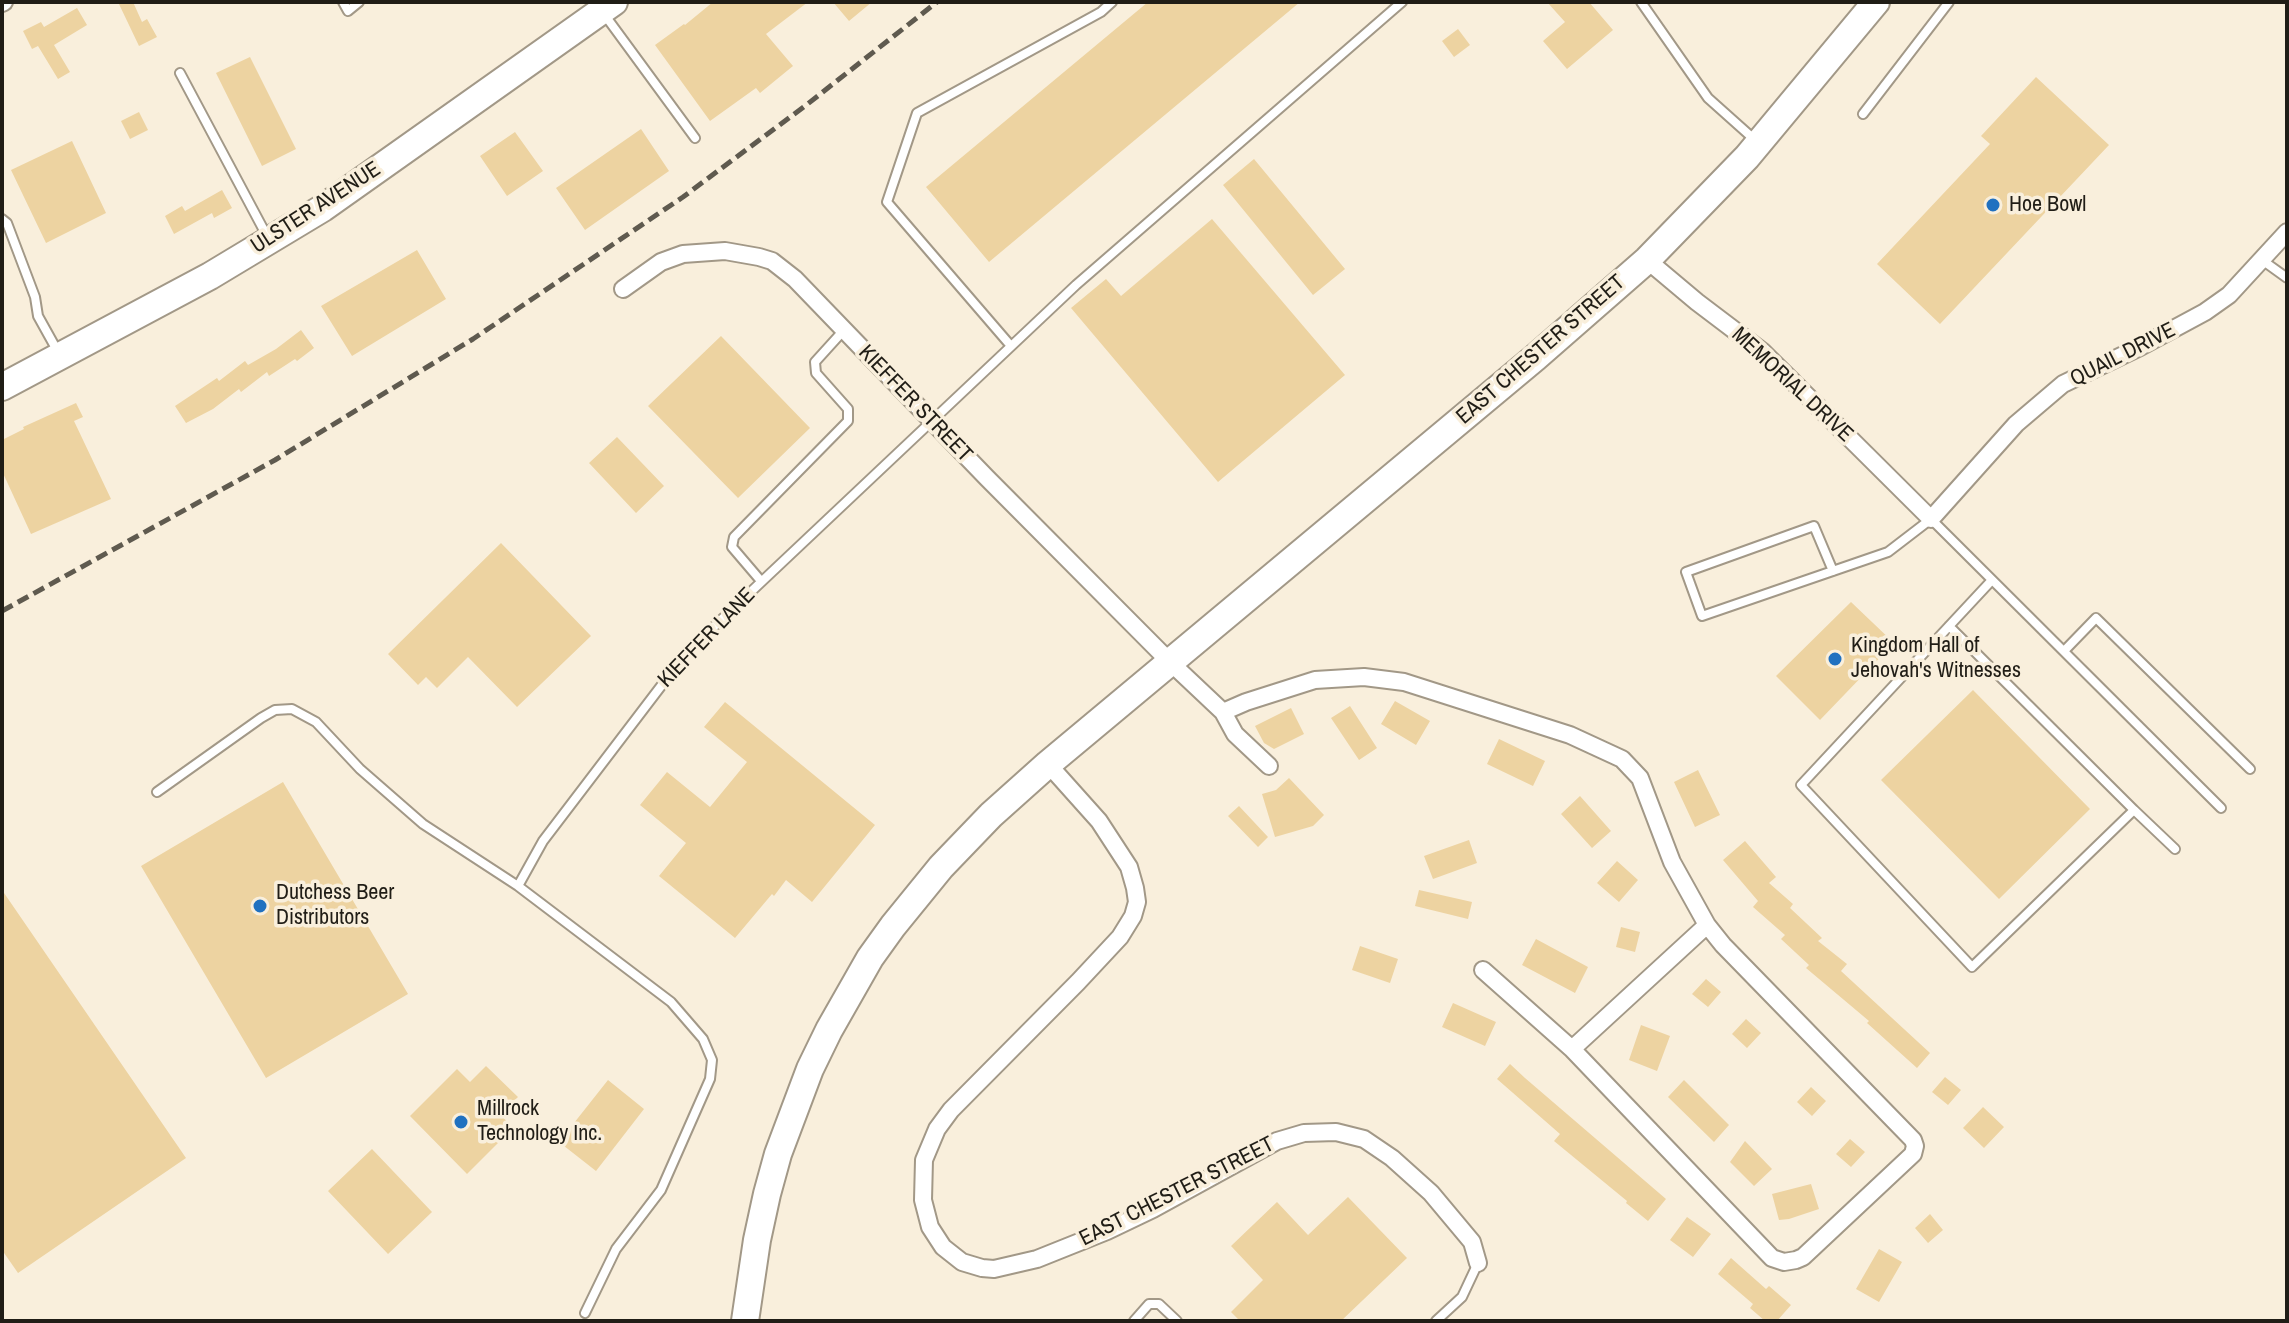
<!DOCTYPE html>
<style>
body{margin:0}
#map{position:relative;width:2289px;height:1323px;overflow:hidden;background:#f9efdc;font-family:"Archivo Narrow",sans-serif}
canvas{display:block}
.frame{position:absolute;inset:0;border:4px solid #201d16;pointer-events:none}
</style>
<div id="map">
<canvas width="2289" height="1323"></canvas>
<div class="frame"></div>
</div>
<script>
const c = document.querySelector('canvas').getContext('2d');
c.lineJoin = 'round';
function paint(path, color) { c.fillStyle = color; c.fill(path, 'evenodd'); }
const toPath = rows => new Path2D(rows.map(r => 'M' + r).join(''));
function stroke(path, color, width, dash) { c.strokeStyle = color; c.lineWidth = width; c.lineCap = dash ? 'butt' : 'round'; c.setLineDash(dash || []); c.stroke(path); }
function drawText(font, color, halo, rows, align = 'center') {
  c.font = font + ' "Archivo Narrow",sans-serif'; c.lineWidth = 7; c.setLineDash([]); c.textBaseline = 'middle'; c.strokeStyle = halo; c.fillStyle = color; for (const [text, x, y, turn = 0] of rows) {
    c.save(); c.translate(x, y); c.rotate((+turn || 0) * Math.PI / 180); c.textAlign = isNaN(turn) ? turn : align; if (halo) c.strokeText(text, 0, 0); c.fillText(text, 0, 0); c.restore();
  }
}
const building = toPath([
 [118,2,133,2,142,22,147,19,157,37,139,46],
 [713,2,808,2,766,34,793,66,760,93,756,88,710,121,655,45,684,24,685,25],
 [833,2,872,2,849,21],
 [1148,2,1300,2,989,262,926,187],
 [1547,2,1589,2,1613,30,1567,69,1543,41,1565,22],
 [77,8,87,25,54,45,70,72,58,79,38,46,32,49,23,31,41,22,44,27],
 [1458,29,1470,45,1454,57,1442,41],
 [250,57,296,149,262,166,216,73],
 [2036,77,2109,145,1940,324,1877,264,1990,144,1981,136],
 [139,112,148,130,130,139,121,121],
 [641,129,669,171,585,230,556,188],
 [515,132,543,171,507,196,480,156],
 [72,141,106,213,46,243,11,170],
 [1254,159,1345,269,1313,295,1223,185],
 [222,190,232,208,214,218,212,213,174,234,165,216,182,206,185,211],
 [1212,219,1345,375,1218,482,1071,308,1106,279,1121,296],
 [417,250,446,299,352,356,321,306],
 [301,330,314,348,297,361,295,359,269,376,267,372,241,392,239,389,213,409,186,423,175,406,217,378,219,381,245,361,248,365,276,349],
 [721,336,810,428,738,498,648,406],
 [76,403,83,417,74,421,111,499,31,534,2,471,2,440,24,429,23,427],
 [617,437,664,486,636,513,589,463],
 [501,543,591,636,517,707,468,657,437,688,426,677,418,685,388,654],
 [1851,602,1894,643,1820,720,1776,676],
 [1973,690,2090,809,1999,899,1881,780],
 [1395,701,1430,721,1416,745,1381,724],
 [725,702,875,825,812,902,786,880,774,896,772,894,735,938,659,876,686,843,640,805,667,772,710,807,747,762,704,727],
 [1350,706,1377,748,1359,760,1331,718],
 [1291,708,1304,734,1274,749,1264,743,1255,726],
 [1499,739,1545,761,1533,786,1487,764],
 [1698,770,1720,815,1695,827,1674,782],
 [1289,778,1324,815,1313,826,1275,837,1262,794,1276,790],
 [283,782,408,994,266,1078,141,866],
 [1580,796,1611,831,1592,848,1561,814],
 [1239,806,1268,837,1258,847,1228,816],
 [1469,840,1477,863,1433,879,1424,856],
 [1745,841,1776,877,1769,883,1793,904,1790,908,1822,938,1818,941,1847,964,1841,971,1930,1053,1917,1068,1867,1023,1869,1021,1806,968,1809,965,1781,939,1785,935,1753,907,1758,901,1723,860],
 [1617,861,1638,880,1619,902,1597,883],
 [2,890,186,1158,18,1273,2,1250],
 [1419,890,1472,902,1468,919,1415,906],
 [1621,927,1640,932,1635,952,1616,947],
 [1536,939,1588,967,1575,993,1522,965],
 [1360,946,1398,959,1390,983,1352,970],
 [1706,979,1721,992,1708,1007,1692,994],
 [1453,1003,1496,1022,1485,1046,1442,1027],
 [1746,1019,1761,1033,1747,1048,1732,1034],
 [1641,1025,1670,1036,1657,1071,1629,1060],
 [1510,1064,1525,1078,1666,1199,1648,1221,1626,1203,1627,1201,1554,1141,1560,1134,1497,1079],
 [486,1066,518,1097,500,1114,513,1128,467,1174,410,1116,457,1069,470,1082],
 [1945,1077,1961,1090,1948,1105,1932,1092],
 [608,1080,644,1109,596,1171,559,1142],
 [1684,1080,1729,1125,1714,1142,1668,1097],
 [1811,1087,1826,1101,1812,1116,1797,1102],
 [1983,1107,2004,1127,1984,1148,1963,1128],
 [1850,1139,1865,1152,1851,1167,1836,1154],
 [1745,1141,1772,1169,1754,1186,1730,1162],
 [372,1149,432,1212,388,1254,328,1191],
 [1811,1184,1819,1209,1789,1219,1779,1220,1772,1194],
 [1348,1197,1407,1258,1341,1321,1240,1321,1231,1312,1263,1280,1231,1246,1277,1202,1308,1235],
 [1930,1214,1943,1230,1928,1243,1915,1228],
 [1687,1217,1711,1234,1693,1257,1670,1240],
 [1879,1249,1902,1262,1879,1302,1856,1289],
 [1731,1258,1766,1289,1769,1286,1791,1305,1777,1321,1765,1321,1750,1308,1753,1304,1718,1274]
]);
const lane = toPath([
 [343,2,348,11,359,2],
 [1641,2,1708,98,1755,140],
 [604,14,695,138],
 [180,73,268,238],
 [1863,114,1949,2],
 [2,219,7,223,35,297,38,316,58,352],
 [2262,260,2287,278],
 [1011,346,887,202,917,113,1101,12,1112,2],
 [1833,571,1814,526,1686,572,1702,616,1888,552,1931,519,2221,808],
 [1992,580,1801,785,1972,967,2134,810,2175,849],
 [761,581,732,547,734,537,848,421,848,409,816,373,815,362,844,330],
 [1949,626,2134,810],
 [2064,651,2096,618,2250,769],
 [157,792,261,718,275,710,292,709,316,722,360,769,423,824,518,886,671,1002,703,1039,712,1060,710,1079,661,1190,616,1249,585,1313],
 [518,886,543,841,687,652,1076,285,1402,2],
 [1134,1321,1149,1304,1159,1304,1177,1321],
 [1436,1321,1462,1297,1478,1263]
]);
const street = toPath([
 [2,3,4,2],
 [1647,260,1697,302,1763,352,1931,519,2016,424,2063,384,2140,347,2205,312,2229,295,2287,232],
 [623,289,661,262,683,254,725,251,759,257,772,261,795,279,987,478,1170,662,1223,712,1235,734,1269,766],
 [1223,712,1246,702,1315,680,1364,677,1404,682,1570,735,1622,759,1640,778,1672,862,1707,925,1723,945,1913,1140,1915,1146,1913,1154,1803,1257,1796,1260,1784,1262,1772,1258,1572,1049,1483,970],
 [1048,764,1099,821,1129,867,1135,888,1137,902,1133,916,1120,937,1078,982,951,1110,937,1129,924,1160,923,1200,930,1227,943,1247,962,1262,982,1268,994,1269,1037,1259,1107,1231,1153,1209,1277,1141,1304,1133,1336,1132,1364,1139,1392,1158,1431,1193,1472,1242,1478,1263],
 [1572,1049,1707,925]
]);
const primary = toPath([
 [2,387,210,276,323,208,614,2],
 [745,1321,757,1240,767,1194,778,1154,810,1069,829,1030,870,958,893,926,941,867,991,815,1048,764,1536,357,1647,260,1747,157,1876,2]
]);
const rail = toPath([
 [2,611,275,460,473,339,683,197,805,106,937,2]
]);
const markers = [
 [1993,205,8,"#2071c0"],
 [1835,659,8,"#2071c0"],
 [260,906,8,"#2071c0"],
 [461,1122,8,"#2071c0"]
];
const poiNames = [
 ["Hoe Bowl",2009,205],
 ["Kingdom Hall of",1851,646],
 ["Jehovah's Witnesses",1851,671],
 ["Dutchess Beer",276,893],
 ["Distributors",276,918],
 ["Millrock",477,1109],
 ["Technology Inc.",477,1134]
];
const streetNames = [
 ["ULSTER AVENUE",316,208,-33],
 ["EAST CHESTER STREET",1541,350,-41],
 ["QUAIL DRIVE",2123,355,-27],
 ["MEMORIAL DRIVE",1792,385,43],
 ["KIEFFER STREET",915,404,46],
 ["KIEFFER LANE",707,638,-46],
 ["EAST CHESTER STREET",1177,1192,-27]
];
paint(building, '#edd3a1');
stroke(lane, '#a29887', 12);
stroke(street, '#a29887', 20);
stroke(primary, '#a29887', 30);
stroke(lane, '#fff', 8);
stroke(street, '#fff', 16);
stroke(primary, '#fff', 26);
stroke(rail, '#5f5a4f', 5, [12, 6]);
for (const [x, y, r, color] of markers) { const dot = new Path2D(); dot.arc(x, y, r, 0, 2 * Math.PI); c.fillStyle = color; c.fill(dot); stroke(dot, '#f9efdc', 3); }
drawText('22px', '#201d16', '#f9efdc', poiNames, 'left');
drawText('22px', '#201d16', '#f9efdc', streetNames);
</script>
